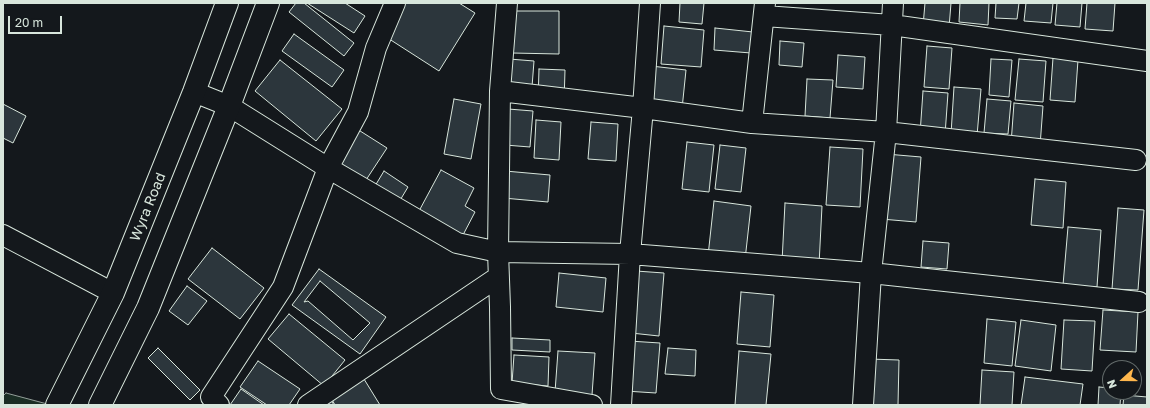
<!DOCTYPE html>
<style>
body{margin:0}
#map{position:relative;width:1150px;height:408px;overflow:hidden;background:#14181c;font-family:"Golos Text",sans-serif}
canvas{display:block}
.frame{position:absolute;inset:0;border:4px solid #d8e6dc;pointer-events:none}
.north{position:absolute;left:1102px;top:360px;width:40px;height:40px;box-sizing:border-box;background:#14181c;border:1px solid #626a69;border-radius:50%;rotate:249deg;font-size:11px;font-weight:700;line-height:16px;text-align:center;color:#d8e6dc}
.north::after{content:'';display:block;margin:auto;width:14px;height:18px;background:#ffb74d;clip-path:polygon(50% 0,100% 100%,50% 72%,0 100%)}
.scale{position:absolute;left:8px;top:16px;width:54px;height:18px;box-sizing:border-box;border:2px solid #d8e6dc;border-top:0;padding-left:5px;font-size:12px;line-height:14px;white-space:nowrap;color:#d8e6dc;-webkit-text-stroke:3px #14181c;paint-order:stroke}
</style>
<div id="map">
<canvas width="1150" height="408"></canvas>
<div class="frame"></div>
<div class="north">N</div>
<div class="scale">20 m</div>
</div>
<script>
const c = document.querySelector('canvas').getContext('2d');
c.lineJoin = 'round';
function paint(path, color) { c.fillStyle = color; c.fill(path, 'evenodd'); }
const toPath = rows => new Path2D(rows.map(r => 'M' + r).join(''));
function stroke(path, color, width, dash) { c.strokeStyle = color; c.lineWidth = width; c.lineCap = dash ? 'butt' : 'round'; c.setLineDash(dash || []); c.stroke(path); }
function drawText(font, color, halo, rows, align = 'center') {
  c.font = font + ' "Golos Text",sans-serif'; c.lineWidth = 3; c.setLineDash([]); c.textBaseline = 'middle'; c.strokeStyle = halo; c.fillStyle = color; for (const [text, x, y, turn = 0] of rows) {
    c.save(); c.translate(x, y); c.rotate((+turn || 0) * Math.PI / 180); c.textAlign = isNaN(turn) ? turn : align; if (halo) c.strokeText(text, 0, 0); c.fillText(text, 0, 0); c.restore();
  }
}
const green = toPath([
 [6,393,51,405,3,405,3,396,6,393]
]);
const building = toPath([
 [296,3,304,3,354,43,344,56,289,12,296,3],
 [307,3,345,3,365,16,354,33,307,3],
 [403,3,459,3,475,13,439,71,383,35,403,3],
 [680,3,704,3,702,24,679,22,680,3],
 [925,3,951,3,949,28,923,26,925,3],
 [960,3,989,3,988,25,959,22,960,3],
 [996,3,1019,3,1017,19,995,18,996,3],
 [1026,3,1053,3,1051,23,1024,21,1026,3],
 [1057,3,1082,3,1080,27,1055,25,1057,3],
 [1087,3,1115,3,1113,31,1085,29,1087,3],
 [512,11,559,11,559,54,512,53,512,11],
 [664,26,704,30,701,67,661,64,664,26],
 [715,28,753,32,751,53,714,50,715,28],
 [294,34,344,70,332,87,282,51,294,34],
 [780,41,804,43,802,67,779,65,780,41],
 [927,46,952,48,949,89,924,87,927,46],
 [838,55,865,57,863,89,836,87,838,55],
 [1053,58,1078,60,1075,102,1050,100,1053,58],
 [509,59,534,61,531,100,506,98,509,59],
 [991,59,1012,60,1009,97,989,95,991,59],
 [1019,59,1046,61,1043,102,1015,100,1019,59],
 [280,60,342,109,316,141,255,91,280,60],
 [651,66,686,70,682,109,647,106,651,66],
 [539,69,565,70,564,103,538,102,539,69],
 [807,79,833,80,830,118,805,116,807,79],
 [954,87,981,89,977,136,951,134,954,87],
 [923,91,948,93,945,135,920,134,923,91],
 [454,99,481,104,471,159,444,154,454,99],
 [987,99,1011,101,1008,134,984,133,987,99],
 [1014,103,1043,106,1040,146,1011,144,1014,103],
 [3,104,26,116,13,143,3,138,3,104],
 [508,109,533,111,530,147,505,145,508,109],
 [536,120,561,122,559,160,534,158,536,120],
 [591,122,618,124,616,161,588,159,591,122],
 [357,129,387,148,366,180,337,161,357,129],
 [687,142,714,145,709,192,682,189,687,142],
 [720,145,746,148,741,192,715,189,720,145],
 [830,147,863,149,860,207,826,205,830,147],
 [886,154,921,157,916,222,881,219,886,154],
 [441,170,474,188,465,206,475,212,463,235,419,211,441,170],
 [384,171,408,187,399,202,375,186,384,171],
 [505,171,550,175,548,202,503,198,505,171],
 [1035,179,1066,182,1063,228,1031,225,1035,179],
 [714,201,751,206,745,260,708,256,714,201],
 [785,203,822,206,819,265,782,262,785,203],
 [1118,208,1144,210,1138,290,1112,289,1118,208],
 [1068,227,1101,230,1097,287,1063,285,1068,227],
 [923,241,949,243,947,269,921,267,923,241],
 [212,248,264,288,240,319,188,279,212,248],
 [319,269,386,317,360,354,292,305,319,269],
 [636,271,664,273,659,336,631,333,636,271],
 [559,273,606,278,603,312,556,307,559,273],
 [320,281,370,323,353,340,308,301,304,302,320,281],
 [187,286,207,301,188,325,169,311,187,286],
 [741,292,774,295,770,347,737,344,741,292],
 [1103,310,1138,312,1136,352,1100,350,1103,310],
 [289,314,345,360,324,386,268,339,289,314],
 [987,319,1016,322,1012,366,984,363,987,319],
 [1021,320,1056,325,1051,371,1015,366,1021,320],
 [1064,320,1095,321,1092,371,1061,369,1064,320],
 [512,338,550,340,550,352,512,350,512,338],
 [629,341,660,343,656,393,625,391,629,341],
 [158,348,200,390,190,400,148,358,158,348],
 [668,348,696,350,695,376,665,374,668,348],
 [558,351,595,353,592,395,555,392,558,351],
 [739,351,771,354,766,405,735,405,739,351],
 [514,355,549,357,548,386,512,383,514,355],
 [869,359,899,360,898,405,868,405,869,359],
 [258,361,300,389,289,405,267,405,240,387,258,361],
 [982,370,1014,372,1012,405,980,405,982,370],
 [1025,377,1083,384,1080,405,1021,405,1025,377],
 [364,379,380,405,335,405,331,398,364,379],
 [1099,387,1110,388,1110,392,1121,392,1120,405,1098,405,1099,387],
 [241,389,264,405,230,405,241,389],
 [1124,395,1147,397,1147,405,1123,405,1124,395],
 [330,399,334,405,321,405,330,399]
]);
const minor = toPath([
 [507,3,500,91,498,252,630,254,871,273,1139,302],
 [764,16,892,25,1147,61],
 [500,91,643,108,752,123,886,132,1136,160],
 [194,92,229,106,328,168,457,243,498,252,500,307,501,389,592,405],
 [752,123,765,3],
 [3,235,113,293],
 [219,405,211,397,283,287,328,168,358,112,376,48,395,3],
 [308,405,498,277],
 [621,405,630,254,643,108,650,3],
 [863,405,871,273,886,132,893,3]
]);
const major = toPath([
 [57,405,113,293,194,92,227,3],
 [100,405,148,308,229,106,268,3]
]);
const streetNames = [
 ["Wyra Road",148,207,-68]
];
paint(green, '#1a2d24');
stroke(green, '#939e99', 1);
paint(building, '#2c363c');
stroke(building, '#d8e6dc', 1);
stroke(minor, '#d8e6dc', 22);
stroke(major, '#d8e6dc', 24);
stroke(minor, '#14181c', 20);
stroke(major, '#14181c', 22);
drawText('14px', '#d8e6dc', '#14181c', streetNames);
</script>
